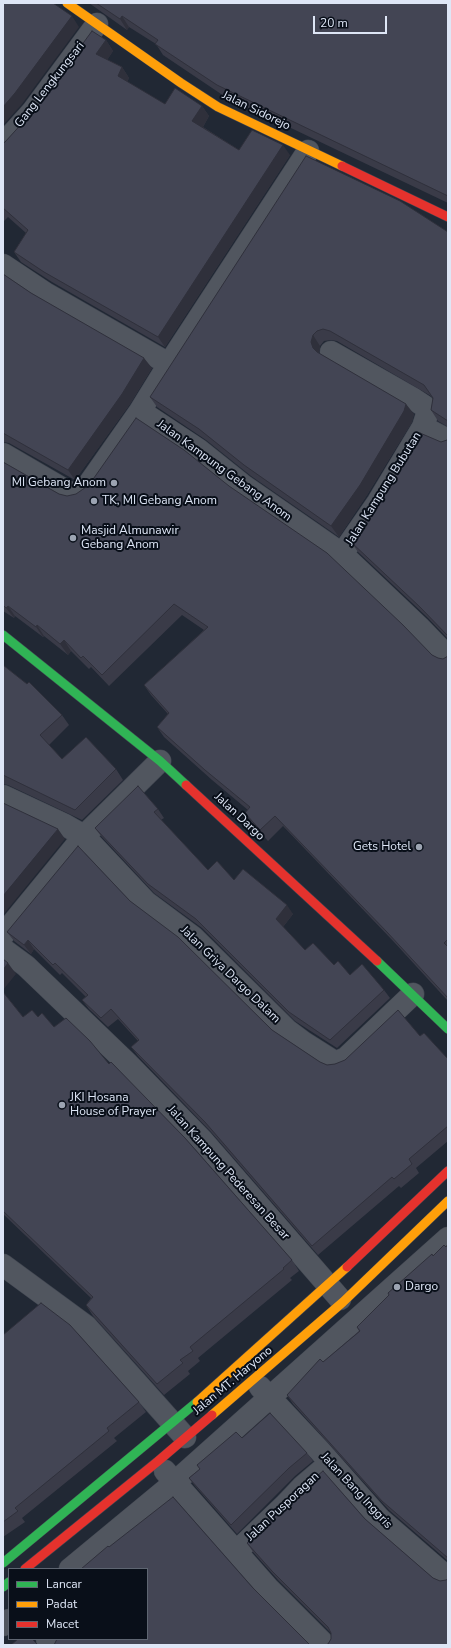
<!DOCTYPE html>
<style>
body{margin:0}
#map{position:relative;width:451px;height:1648px;overflow:hidden;background:#212834;font-family:"Nunito Sans",sans-serif}
canvas{display:block}
.frame{position:absolute;inset:0;border:4px solid #dee6f6;pointer-events:none}
.legend{position:absolute;left:8px;top:1568px;width:140px;height:72px;box-sizing:border-box;background:#090f19;border:1px solid #5e6571;margin:0;padding:5px 7px;list-style:none;font-size:12px;color:#dee6f6}
.legend li{display:flex;align-items:center;gap:8px;height:20px}
.legend b{width:20px;border:1px solid #5e6571}
.scale{position:absolute;left:313px;top:16px;width:74px;height:18px;box-sizing:border-box;border:2px solid #dee6f6;border-top:0;padding-left:5px;font-size:12px;line-height:14px;white-space:nowrap;color:#dee6f6;-webkit-text-stroke:3px #090f19;paint-order:stroke}
</style>
<div id="map">
<canvas width="451" height="1648"></canvas>
<div class="frame"></div>
<ul class="legend">
<li><b style="height:5px;background:#30b455"></b>Lancar</li>
<li><b style="height:5px;background:#ff9f0a"></b>Padat</li>
<li><b style="height:5px;background:#e5322d"></b>Macet</li>
</ul>
<div class="scale">20 m</div>
</div>
<script>
const c = document.querySelector('canvas').getContext('2d');
c.lineJoin = 'round';
const toPath = rows => new Path2D(rows.map(r => 'M' + r).join(''));
function stroke(path, color, width, dash) { c.strokeStyle = color; c.lineWidth = width; c.lineCap = dash ? 'butt' : 'round'; c.setLineDash(dash || []); c.stroke(path); }
function paint(path, color) { c.fillStyle = color; c.fill(path, 'evenodd'); }
function drawText(font, color, halo, rows, align = 'center') {
  c.font = font + ' "Nunito Sans",sans-serif'; c.lineWidth = 4; c.setLineDash([]); c.textBaseline = 'middle'; c.strokeStyle = halo; c.fillStyle = color; for (const [text, x, y, turn = 0] of rows) {
    c.save(); c.translate(x, y); c.rotate((+turn || 0) * Math.PI / 180); c.textAlign = isNaN(turn) ? turn : align; if (halo) c.strokeText(text, 0, 0); c.fillText(text, 0, 0); c.restore();
  }
}
const street = toPath([
 [3,144,32,112,97,24],
 [3,265,45,293,169,364,140,411],
 [331,352,412,398,424,406,428,411,423,427],
 [169,364,308,151],
 [3,454,63,489,72,494,81,492,86,488,140,411,199,450,244,486,342,554,419,627,448,657],
 [342,554,378,502,423,427,448,440],
 [3,796,65,825,84,836,146,902,193,937,287,1030,303,1042,333,1061,337,1062,346,1058,413,994],
 [3,935,84,836,160,761],
 [3,949,26,966,127,1063,202,1140,340,1299],
 [3,1265,86,1326,185,1437],
 [260,1387,320,1451,380,1519,448,1578],
 [165,1471,269,1589,325,1645],
 [237,1551,286,1504,303,1486,330,1463],
 [70,1569,174,1483,448,1238],
 [3,1625,9,1620],
 [47,1639,52,1645]
]);
const fast = toPath([
 [3,635,160,761,186,785],
 [377,961,448,1029],
 [3,1563,197,1402],
 [3,1587,9,1582]
]);
const slow = toPath([
 [67,3,181,83,218,107,342,166],
 [197,1402,347,1267],
 [212,1415,343,1302,448,1201]
]);
const jam = toPath([
 [342,166,448,217],
 [186,785,377,961],
 [347,1267,448,1171],
 [25,1569,157,1462,212,1415]
]);
const wall = toPath([
 [89,3,448,3,448,203,224,96,163,55,156,44,129,27,127,30],
 [106,40,113,51,107,60,122,67,129,78,127,82,165,104,202,106,209,116,203,127,239,150,290,155,165,347,52,282,21,262,14,252,26,233,8,217,3,222,3,143,5,142],
 [448,232,448,427,438,421,431,410,433,398,431,396,337,341,331,340,324,341,320,346,319,353,414,414,412,422,367,495,339,537,251,476,206,440,157,407,150,397],
 [3,274,31,293,152,368,130,404,75,480,9,443,3,442],
 [448,439,448,639,428,618,358,552,351,542,441,442,447,440],
 [3,462,59,494,432,655,438,658,443,659,448,656,448,1001,394,942,283,826,268,841,252,823,245,813,248,810,212,780,164,737,157,727,168,714,151,695,144,685,204,630,182,615,109,686,91,667,89,669,71,651,68,655,44,636,43,637,15,616,14,618,3,611],
 [3,665,62,715,69,725,49,745,62,759,116,769,123,780,82,820,8,785,3,784],
 [158,809,164,818,161,820,208,870,234,880,293,914,283,927,305,950,334,965,350,975,384,990,390,998,337,1048,295,1021,202,928,154,893,101,836,95,828],
 [130,901,272,1030,320,1062,327,1065,335,1064,420,1036,448,1059,448,1141,416,1168,419,1173,401,1188,399,1186,318,1255,211,1132,138,1056,131,1047,138,1041,118,1019,108,1027,89,1009,82,1000,86,997,62,973,60,975,34,949,31,954,14,941,7,932],
 [3,992,23,1017,38,1017,109,1064,292,1260,299,1271,290,1278,292,1280,198,1358,200,1361,188,1371,190,1374,164,1395,93,1316,86,1305,91,1298,3,1214],
 [448,1244,448,1561,389,1510,293,1404,287,1395,323,1362,359,1331,357,1327,433,1256,446,1247],
 [3,1335,139,1402,146,1412,114,1438,117,1441,22,1518,25,1522,3,1537],
 [242,1438,307,1453,313,1461,295,1476,237,1534,195,1486,189,1478,200,1469,197,1465],
 [365,1519,433,1578,440,1581,446,1580,328,1644,331,1639,331,1633,278,1580,253,1552,247,1543]
]);
const shadedWall = toPath([
 [72,16,79,27,22,104,3,125,3,107],
 [122,16,129,27,127,30,120,19],
 [106,40,113,51,104,65,96,54],
 [122,67,129,78,125,87,118,76],
 [202,106,209,116,200,132,192,121],
 [283,145,290,155,165,347,158,337],
 [313,335,320,346,319,352,320,359,313,348,311,342],
 [144,358,152,368,130,404,75,480,68,470],
 [406,404,414,414,412,422,367,495,339,537,331,526],
 [8,606,15,616,14,618,6,608],
 [37,625,44,636,43,637,36,627],
 [64,640,71,651,68,655,60,644],
 [58,829,65,839,3,915,3,896],
 [287,905,293,914,282,928,276,919],
 [28,940,34,949,31,954,24,945],
 [8,963,16,974,3,990,3,970]
]);
const building = toPath([
 [3,3,53,3,72,16,15,93,3,107,3,3],
 [96,3,448,3,448,196,217,85,155,44,158,40,122,16,120,19,96,3],
 [92,31,106,40,96,54,122,67,118,76,165,104,175,88,202,106,192,121,239,150,252,130,283,145,158,337,44,272,14,252,28,230,3,208,3,143,5,142,35,109,92,31],
 [306,156,400,201,448,232,448,421,431,410,433,398,424,385,330,331,323,329,317,331,313,335,311,342,313,348,317,352,406,404,404,411,360,485,331,526,244,465,199,429,150,397,306,156],
 [3,274,31,293,144,358,122,394,68,470,3,433,3,274],
 [136,418,184,450,229,486,327,553,403,625,432,655,438,658,443,659,448,656,448,939,444,943,448,947,448,998,387,932,275,816,260,830,245,813,250,807,205,770,157,727,169,713,144,685,208,627,174,604,102,675,83,656,81,658,64,640,60,644,37,625,36,627,8,606,6,608,3,605,3,462,59,494,67,496,76,494,89,485,136,418],
 [420,433,441,442,447,440,448,439,448,636,420,607,351,542,381,498,420,433],
 [3,665,27,684,29,682,62,715,40,735,62,759,86,737,116,769,75,810,3,775,3,665],
 [138,786,158,809,154,812,208,870,217,861,234,880,243,869,287,905,276,919,305,950,313,943,334,965,338,961,350,975,362,964,384,990,330,1040,289,1012,196,919,148,884,95,828,138,786],
 [3,803,58,829,3,896,3,803],
 [78,846,130,901,178,937,272,1030,320,1062,327,1065,335,1064,345,1060,398,1010,420,1036,424,1033,448,1059,448,1126,409,1159,412,1164,394,1179,392,1177,312,1246,205,1122,131,1047,139,1040,111,1009,101,1018,82,1000,88,995,55,963,53,965,28,940,24,945,7,932,78,846],
 [3,959,8,963,3,970,3,959],
 [3,992,23,1017,32,1010,38,1017,42,1013,54,1027,66,1018,90,1041,109,1064,111,1062,185,1138,292,1260,283,1268,284,1269,190,1347,193,1351,180,1360,183,1363,157,1384,86,1305,93,1297,3,1211,3,992],
 [448,1244,448,1558,382,1501,287,1395,320,1359,323,1362,360,1331,357,1327,389,1295,388,1293,432,1254,433,1256,444,1245,446,1247,448,1244],
 [41,1303,70,1325,139,1402,107,1428,109,1431,15,1508,18,1511,3,1522,3,1335,41,1303],
 [270,1413,307,1453,289,1468,231,1525,189,1478,200,1469,197,1465,236,1432,242,1438,270,1413],
 [323,1471,365,1519,433,1578,440,1581,446,1580,448,1579,448,1645,326,1645,328,1644,331,1639,331,1633,328,1627,272,1571,247,1543,305,1486,323,1471],
 [173,1497,253,1588,310,1645,54,1645,57,1639,147,1639,147,1569,81,1569,108,1546,109,1547,173,1497],
 [18,1639,32,1639,38,1645,11,1645,18,1639]
]);
const markers = [
 [114,483,4,"#9ca4b2"],
 [94,501,4,"#9ca4b2"],
 [73,538,4,"#9ca4b2"],
 [419,847,4,"#9ca4b2"],
 [62,1105,4,"#9ca4b2"],
 [397,1287,4,"#9ca4b2"]
];
const streetNames = [
 ["Gang Lengkungsari",50,85,-52],
 ["Jalan Sidorejo",256,111,26],
 ["Jalan Kampung Gebang Anom",224,471,36],
 ["Jalan Kampung Bubutan",384,489,-58],
 ["Jalan Dargo",239,817,43],
 ["Jalan Griya Dargo Dalam",230,975,44],
 ["Jalan Kampung Pederesan Besar",228,1173,48],
 ["Jalan MT. Haryono",233,1381,-40],
 ["Jalan Bang Inggris",356,1491,47],
 ["Jalan Pusporagan",283,1507,-43]
];
const poiNames = [
 ["MI Gebang Anom",106,483,"right"],
 ["TK, MI Gebang Anom",102,501],
 ["Masjid Almunawir",81,531],
 ["Gebang Anom",81,545],
 ["Gets Hotel",411,847,"right"],
 ["JKI Hosana",70,1098],
 ["House of Prayer",70,1112],
 ["Dargo",405,1287]
];
stroke(street, '#3f444f', 23);
stroke(fast, '#3f444f', 10);
stroke(slow, '#3f444f', 10);
stroke(jam, '#3f444f', 10);
stroke(street, '#51565f', 22);
stroke(fast, '#30b455', 9);
stroke(slow, '#ff9f0a', 9);
stroke(jam, '#e5322d', 9);
paint(wall, '#3a3b48');
paint(shadedWall, '#2f303b');
paint(building, '#434554');
stroke(building, '#2f303b', 1);
for (const [x, y, r, color] of markers) { const dot = new Path2D(); dot.arc(x, y, r, 0, 2 * Math.PI); c.fillStyle = color; c.fill(dot); stroke(dot, '#090f19', 1.5); }
drawText('12px', '#dee6f6', '#090f19', streetNames);
drawText('12px', '#dee6f6', '#090f19', poiNames, 'left');
</script>
